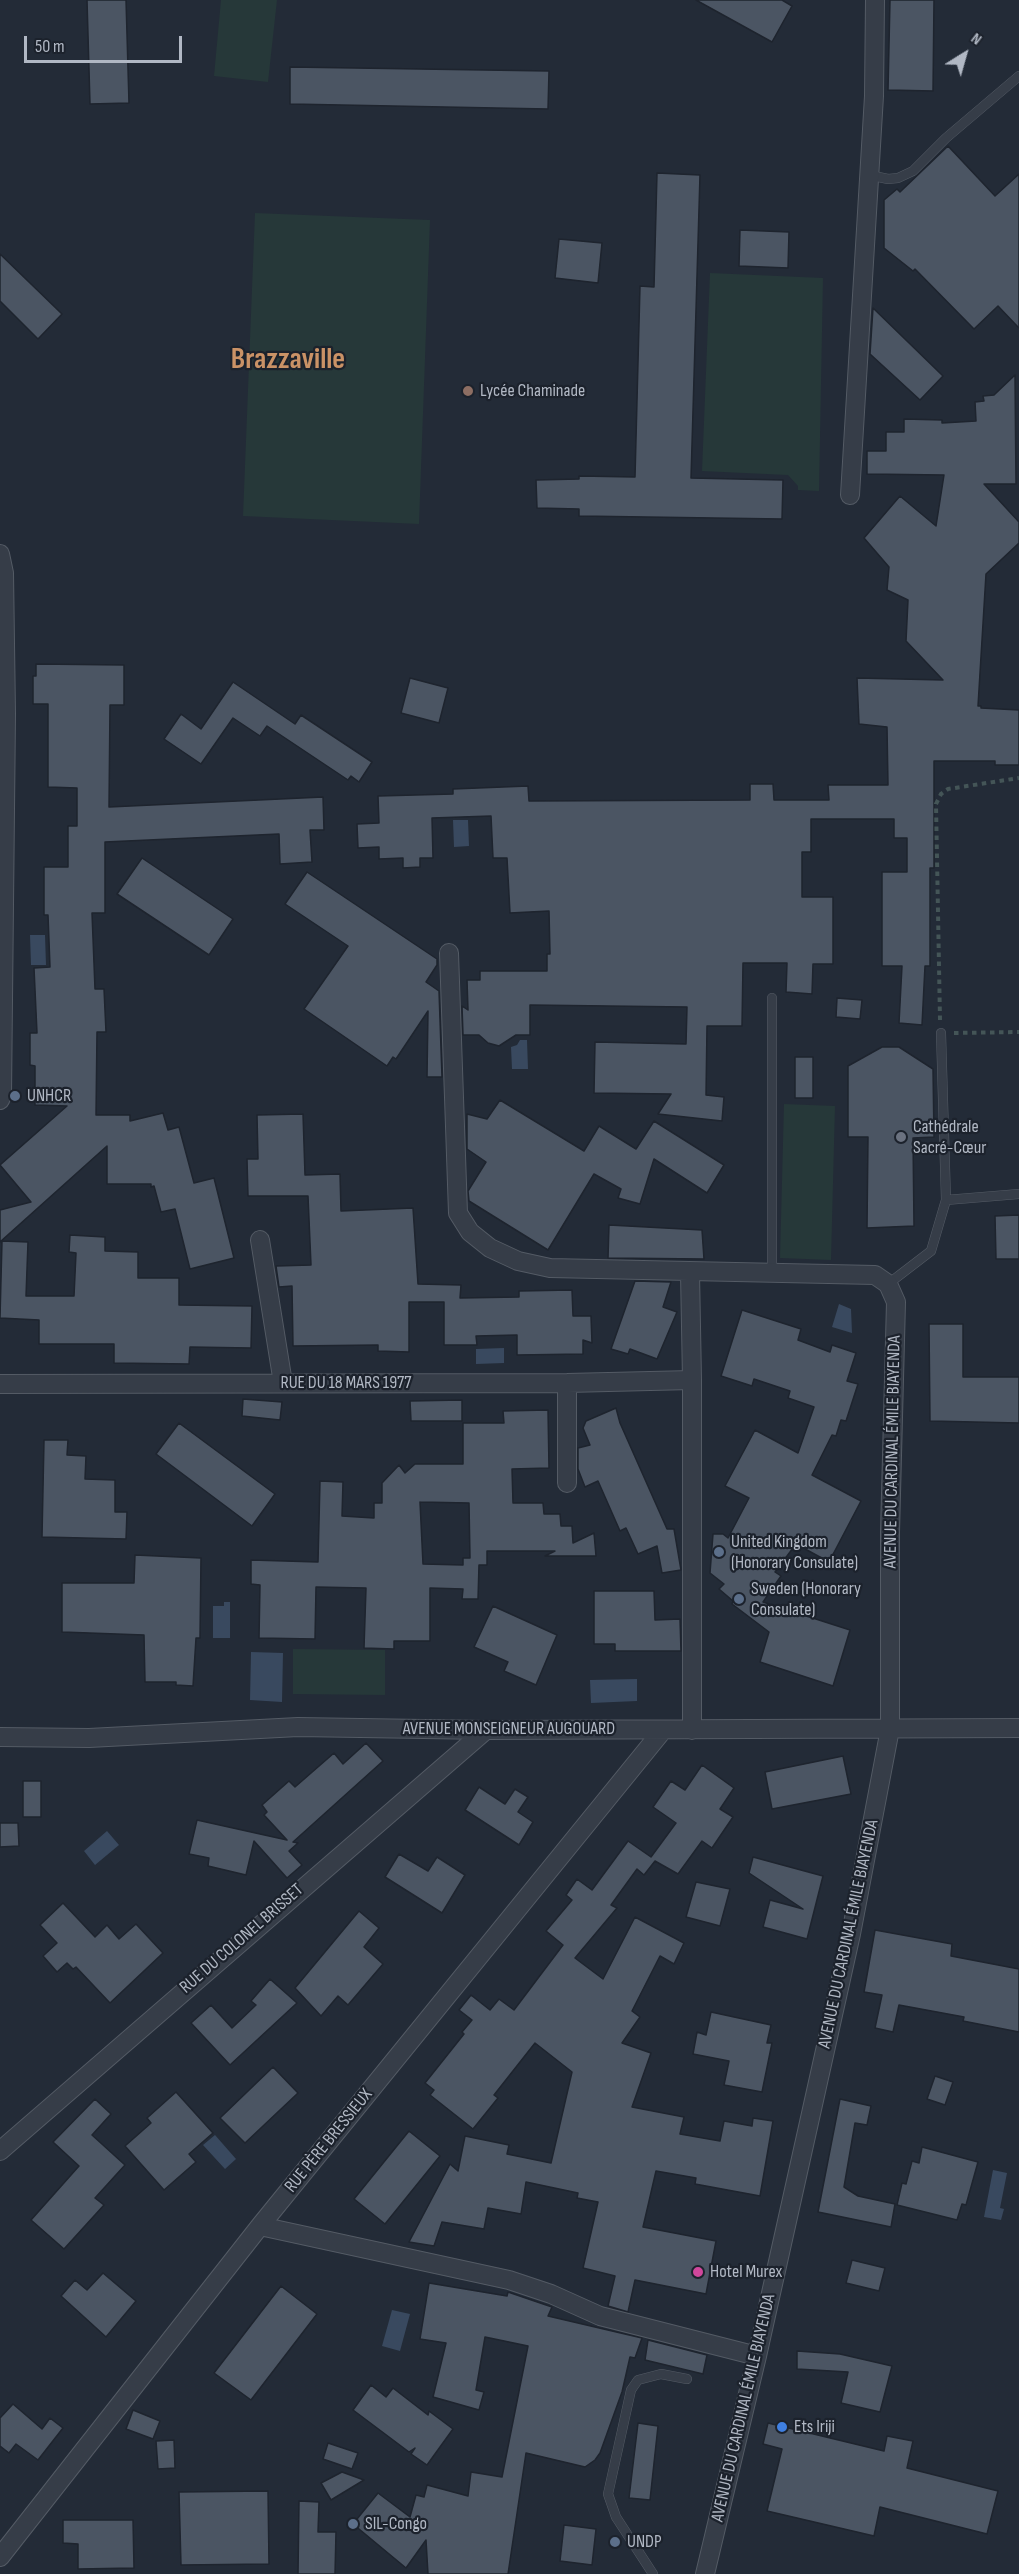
<!DOCTYPE html>
<meta charset="utf-8">
<style>
body{margin:0}
#map{position:relative;width:1019px;height:2574px;overflow:hidden;background:#232b37;font-family:"Sofia Sans Condensed",sans-serif}
canvas{display:block}
.north{position:absolute;left:935px;top:24px;width:60px;height:60px;-webkit-text-stroke:4px #1c222c;paint-order:stroke;rotate:37deg;font-size:16px;font-weight:700;line-height:24px;text-align:center;color:#b1b8c4}
.north::after{content:'';display:block;margin:auto;width:21px;height:27px;background:#b1b8c4;clip-path:polygon(50% 0,100% 100%,50% 72%,0 100%)}
.scale{position:absolute;left:24px;top:36px;width:158px;height:27px;box-sizing:border-box;border:3px solid #b1b8c4;border-top:0;padding-left:8px;font-size:18px;line-height:21px;white-space:nowrap;color:#b1b8c4;-webkit-text-stroke:4px #1c222c;paint-order:stroke}
</style>
<div id="map">
<canvas width="1019" height="2574"></canvas>
<div class="north">N</div>
<div class="scale">50 m</div>
</div>
<script>
const c = document.querySelector('canvas').getContext('2d');
c.lineJoin = 'round';
function paint(path, color) { c.fillStyle = color; c.fill(path, 'evenodd'); }
const toPath = rows => new Path2D(rows.map(r => 'M' + r).join(''));
function stroke(path, color, width, dash) { c.strokeStyle = color; c.lineWidth = width; c.lineCap = dash ? 'butt' : 'round'; c.setLineDash(dash || []); c.stroke(path); }
function drawText(font, color, halo, rows, align = 'center') {
  c.font = font + ' "Sofia Sans Condensed",sans-serif'; c.lineWidth = 4.5; c.setLineDash([]); c.textBaseline = 'middle'; c.strokeStyle = halo; c.fillStyle = color; for (const [text, x, y, turn = 0] of rows) {
    c.save(); c.translate(x, y); c.rotate((+turn || 0) * Math.PI / 180); c.textAlign = isNaN(turn) ? turn : align; if (halo) c.strokeText(text, 0, 0); c.fillText(text, 0, 0); c.restore();
  }
}
const green = toPath([
 [221,0,277,0,268,82,214,76],
 [255,213,430,220,419,524,243,516],
 [710,273,823,278,819,491,798,490,798,486,788,475,702,471],
 [784,1104,835,1106,831,1260,780,1258],
 [293,1649,385,1650,385,1695,293,1694]
]);
const water = toPath([
 [453,820,468,820,469,846,454,847],
 [30,935,45,935,46,965,31,965],
 [520,1040,527,1040,528,1069,512,1069,511,1047,517,1045],
 [839,1304,851,1309,852,1333,832,1327],
 [504,1348,504,1363,476,1364,476,1349],
 [224,1602,230,1602,230,1638,213,1638,213,1606,224,1606],
 [251,1652,283,1653,282,1702,250,1700],
 [637,1679,637,1701,591,1703,590,1680],
 [107,1831,119,1845,95,1865,84,1851],
 [215,2135,236,2159,225,2169,203,2145],
 [993,2170,1007,2173,1000,2208,1004,2209,1001,2220,984,2217],
 [392,2310,410,2314,400,2351,382,2346]
]);
const building = toPath([
 [87,0,126,0,129,103,90,104,87,0],
 [696,0,782,0,792,6,772,42,696,0],
 [890,0,934,0,933,91,888,90,890,0],
 [290,67,549,71,548,109,290,104,290,67],
 [948,146,995,196,1019,174,1019,328,998,306,974,329,915,269,913,271,884,248,884,200,897,189,900,192,948,146],
 [657,173,700,175,691,478,783,480,782,519,579,516,579,509,537,508,536,480,579,479,579,476,635,477,640,286,654,287,657,173],
 [740,230,789,232,788,268,739,266,740,230],
 [559,239,602,243,598,283,555,278,559,239],
 [0,254,62,314,38,339,0,301,0,254],
 [873,308,943,376,920,400,870,354,873,308],
 [1015,375,1016,484,984,484,1019,522,1019,543,986,574,978,706,981,706,981,708,1019,710,1019,765,995,765,995,761,934,761,934,868,930,868,930,966,925,966,922,1025,899,1023,902,966,882,966,882,872,907,872,907,838,894,838,894,819,811,819,811,852,802,852,802,897,833,897,833,964,813,964,812,994,786,992,787,963,743,963,742,1026,707,1026,706,1095,724,1097,722,1121,658,1114,671,1094,594,1093,595,1042,686,1044,687,1007,530,1005,530,1035,516,1035,499,1046,488,1043,479,1035,463,1035,462,1006,468,1010,467,980,480,980,480,971,547,971,547,954,550,954,549,911,510,913,507,858,493,858,491,816,432,818,433,858,420,858,420,867,403,868,403,858,379,859,379,847,358,848,357,824,379,823,378,796,453,794,453,789,528,786,529,801,750,800,750,784,773,784,774,800,829,800,828,785,888,785,887,727,859,724,857,678,943,680,906,641,908,600,887,590,889,567,864,538,900,496,936,526,944,475,867,474,867,451,886,451,886,432,904,432,904,419,942,420,942,423,976,421,975,402,984,401,983,396,994,395,1015,375],
 [36,664,124,665,124,705,110,705,109,807,323,797,324,830,310,830,312,862,280,864,279,834,105,842,105,913,92,913,95,989,104,989,106,1032,97,1032,96,1115,130,1115,130,1121,163,1113,168,1130,179,1127,194,1183,214,1178,234,1258,190,1269,175,1209,161,1212,154,1186,151,1187,151,1184,107,1184,107,1146,0,1242,0,1210,31,1202,0,1165,67,1106,35,1105,35,1066,30,1065,30,1033,37,1033,34,968,50,967,48,915,44,915,44,867,68,867,68,826,77,826,77,788,48,787,48,704,33,704,33,676,36,676,36,664],
 [410,678,448,688,439,723,401,713,410,678],
 [233,682,295,724,301,715,372,762,359,782,351,776,348,780,267,726,260,736,233,718,201,764,164,739,181,714,201,729,233,682],
 [142,858,233,919,209,955,117,894,142,858],
 [307,872,437,959,437,965,426,982,439,991,442,1077,427,1077,428,1011,396,1059,393,1057,387,1066,304,1009,348,946,285,904,307,872],
 [837,998,862,1000,860,1019,836,1017,837,998],
 [882,1047,899,1047,933,1069,934,1137,913,1138,914,1226,867,1228,868,1137,848,1137,848,1066,882,1047],
 [795,1057,813,1057,813,1098,795,1098,795,1057],
 [500,1100,584,1151,599,1126,636,1149,654,1121,724,1165,707,1193,654,1159,640,1204,618,1198,621,1189,594,1174,548,1250,469,1201,468,1191,486,1162,467,1149,467,1114,487,1119,500,1100],
 [303,1114,305,1175,340,1174,341,1211,413,1208,418,1284,461,1285,460,1298,519,1297,519,1291,572,1290,573,1316,591,1316,592,1343,583,1340,583,1354,517,1355,517,1335,476,1336,477,1345,444,1345,444,1302,409,1302,409,1352,378,1351,378,1345,293,1346,292,1286,279,1287,276,1266,311,1265,308,1196,248,1196,247,1159,258,1159,257,1115,303,1114],
 [1019,1215,1019,1259,996,1259,995,1216,1019,1215],
 [609,1225,702,1230,704,1259,608,1258,609,1225],
 [70,1235,105,1237,105,1251,138,1252,138,1278,179,1278,179,1305,252,1306,251,1348,190,1347,189,1364,114,1363,114,1344,39,1344,39,1320,0,1318,2,1241,28,1242,26,1296,74,1296,76,1253,69,1252,70,1235],
 [635,1281,671,1282,663,1307,677,1312,657,1359,630,1349,628,1354,611,1349,635,1281],
 [742,1310,801,1329,798,1340,830,1352,832,1345,856,1353,847,1381,858,1384,846,1421,841,1420,836,1436,832,1435,812,1475,861,1501,829,1562,796,1544,775,1572,781,1576,763,1602,850,1630,833,1686,760,1662,769,1632,732,1604,733,1601,719,1589,724,1584,710,1573,713,1534,723,1534,728,1538,749,1498,725,1486,755,1430,798,1453,814,1407,788,1398,790,1391,754,1379,752,1386,721,1376,742,1310],
 [929,1324,963,1324,963,1377,1019,1377,1019,1423,930,1421,929,1324],
 [243,1399,282,1402,280,1420,242,1416,243,1399],
 [462,1400,462,1421,411,1421,410,1401,462,1400],
 [616,1408,620,1423,667,1529,674,1529,681,1570,662,1573,657,1546,638,1554,626,1528,620,1531,598,1481,585,1487,578,1469,578,1448,590,1445,583,1428,586,1421,616,1408],
 [548,1410,549,1468,512,1469,513,1503,543,1503,544,1514,560,1514,561,1526,572,1526,573,1543,594,1533,596,1556,545,1556,555,1551,487,1551,487,1565,479,1565,478,1599,462,1599,463,1589,430,1588,430,1641,394,1641,394,1649,364,1648,366,1588,316,1587,315,1639,259,1638,260,1585,251,1584,251,1560,318,1562,320,1481,343,1482,342,1516,374,1518,374,1503,382,1503,382,1483,399,1465,405,1473,415,1464,463,1464,463,1423,504,1423,503,1411,548,1410],
 [420,1502,469,1503,470,1558,463,1558,463,1565,423,1564,420,1502],
 [179,1423,275,1494,252,1526,156,1454,179,1423],
 [44,1440,68,1440,67,1455,86,1456,85,1479,115,1480,115,1512,127,1512,126,1539,42,1537,44,1440],
 [135,1555,201,1558,200,1638,196,1638,193,1686,176,1685,176,1682,145,1682,144,1635,62,1632,62,1583,134,1583,135,1555],
 [594,1591,654,1591,655,1620,680,1619,681,1651,615,1651,615,1644,594,1644,594,1591],
 [493,1606,557,1635,536,1685,504,1671,508,1662,474,1647,493,1606],
 [366,1743,383,1761,293,1842,298,1843,289,1851,302,1865,287,1878,254,1841,246,1875,208,1866,209,1858,189,1854,197,1820,287,1840,264,1815,267,1812,262,1805,289,1781,295,1787,334,1753,343,1764,366,1743],
 [843,1756,851,1794,772,1809,765,1772,843,1756],
 [702,1765,734,1788,720,1809,733,1817,712,1848,702,1841,678,1874,655,1861,644,1875,637,1869,611,1905,617,1908,575,1958,603,1979,635,1917,684,1943,674,1964,660,1956,632,2011,640,2017,622,2043,651,2053,632,2107,684,2117,680,2134,720,2141,724,2121,752,2126,753,2118,773,2121,760,2196,695,2184,696,2178,656,2171,643,2227,716,2241,706,2294,635,2280,628,2312,608,2306,615,2276,583,2268,598,2202,577,2198,578,2193,526,2182,521,2214,488,2208,484,2229,442,2222,434,2246,409,2242,450,2164,458,2171,465,2136,509,2145,507,2154,551,2163,572,2072,535,2043,494,2095,498,2098,473,2129,430,2095,434,2090,425,2083,464,2034,462,2032,472,2020,459,2010,471,1995,490,2010,499,1999,514,2010,563,1945,546,1931,572,1900,566,1895,577,1879,592,1890,628,1841,651,1857,676,1823,653,1807,671,1781,685,1790,702,1765],
 [23,1781,41,1781,41,1817,23,1817,23,1781],
 [479,1787,505,1804,515,1789,528,1797,518,1812,533,1822,519,1845,465,1810,479,1787],
 [0,1823,18,1823,19,1846,0,1847,0,1823],
 [399,1854,428,1871,437,1857,465,1875,442,1913,385,1877,399,1854],
 [753,1857,823,1876,807,1939,763,1927,770,1900,803,1909,749,1873,753,1857],
 [696,1882,730,1889,720,1926,686,1917,696,1882],
 [63,1903,95,1937,107,1925,119,1939,136,1924,163,1953,110,2003,76,1967,73,1969,67,1963,57,1972,43,1956,57,1943,40,1925,63,1903],
 [359,1911,379,1928,364,1947,383,1964,348,2005,338,1996,321,2016,295,1988,359,1911],
 [875,1930,952,1944,951,1956,1019,1969,1019,2032,963,2021,964,2017,899,2005,893,2032,875,2028,882,1995,864,1992,875,1930],
 [270,1979,297,2003,230,2065,191,2023,211,2005,232,2028,256,2005,251,2001,270,1979],
 [711,2012,771,2025,767,2043,772,2043,762,2092,724,2085,729,2061,693,2054,697,2032,706,2035,711,2012],
 [273,2067,298,2093,245,2143,220,2118,273,2067],
 [935,2076,953,2082,945,2105,927,2099,935,2076],
 [176,2092,213,2133,189,2154,196,2162,164,2190,125,2146,151,2123,147,2118,176,2092],
 [95,2099,111,2114,92,2135,125,2165,95,2198,104,2205,64,2249,31,2220,79,2166,53,2142,95,2099],
 [840,2099,871,2106,867,2125,855,2123,844,2187,858,2196,895,2204,891,2227,818,2212,840,2099],
 [409,2131,440,2156,385,2224,354,2199,409,2131],
 [922,2147,978,2162,966,2205,962,2204,957,2220,897,2205,902,2183,906,2184,912,2161,919,2163,922,2147],
 [852,2260,885,2268,879,2291,846,2283,852,2260],
 [103,2273,136,2301,106,2337,61,2296,75,2280,87,2290,103,2273],
 [429,2283,507,2296,508,2292,552,2307,548,2316,642,2338,635,2358,630,2357,622,2392,600,2453,595,2460,585,2467,526,2453,508,2574,428,2574,426,2540,406,2568,353,2524,378,2493,410,2517,416,2495,424,2497,427,2485,468,2496,471,2472,502,2477,528,2346,485,2337,476,2390,484,2392,479,2410,433,2397,446,2343,420,2339,429,2283],
 [281,2286,317,2314,251,2400,214,2373,281,2286],
 [648,2340,707,2355,703,2374,645,2360,648,2340],
 [797,2351,840,2354,892,2366,880,2412,841,2403,848,2372,797,2369,797,2351],
 [371,2385,386,2397,393,2388,428,2415,429,2411,453,2429,427,2465,411,2454,415,2448,409,2452,353,2410,371,2385],
 [13,2404,42,2429,50,2418,63,2428,38,2460,16,2444,9,2453,0,2446,0,2418,13,2404],
 [133,2410,160,2421,153,2439,126,2429,133,2410],
 [638,2423,658,2426,650,2500,629,2498,638,2423],
 [768,2423,884,2451,887,2436,913,2441,907,2468,998,2491,987,2534,880,2507,874,2536,767,2511,782,2449,763,2444,768,2423],
 [174,2440,175,2468,158,2469,156,2441,174,2440],
 [328,2443,358,2453,352,2469,323,2459,328,2443],
 [342,2472,364,2480,331,2500,321,2483,342,2472],
 [268,2491,269,2564,181,2565,179,2492,268,2491],
 [299,2501,319,2502,318,2532,336,2532,335,2574,298,2574,299,2501],
 [63,2520,133,2520,134,2568,78,2569,78,2544,63,2543,63,2520],
 [564,2525,596,2529,592,2565,560,2561,564,2525]
]);
const path = toPath([
 [940,1020,936,804,941,794,948,789,1019,778],
 [954,1033,1019,1032]
]);
const service = toPath([
 [869,175,888,179,898,178,913,171,946,138,1019,76],
 [772,998,772,1272],
 [946,1200,1019,1194],
 [888,1284,931,1251,946,1200,941,1033],
 [653,2574,616,2517,608,2494,631,2390,638,2380,661,2374,687,2379]
]);
const minor = toPath([
 [850,495,874,96,875,0],
 [0,554,4,573,6,714,2,1095,0,1100],
 [449,953,458,1213,470,1232,490,1248,518,1261,550,1268,875,1275,888,1284,896,1302,890,1532,890,1729,851,1934,757,2356,705,2574],
 [260,1240,283,1383],
 [690,1273,692,1380,692,1730],
 [0,1384,567,1383,692,1380],
 [567,1483,567,1383],
 [0,1737,89,1738,298,1727,486,1730,1019,1728],
 [0,2151,486,1730],
 [260,2226,509,2280,551,2294,600,2316,757,2356],
 [0,2557,260,2226,663,1730]
]);
const markers = [
 [468,391,6,"#8d6e63"],
 [15,1096,6,"#5c6f8a"],
 [901,1137,6,"#6b7280"],
 [719,1552,6,"#5c6f8a"],
 [739,1599,6,"#5c6f8a"],
 [698,2272,6,"#d1479c"],
 [782,2427,6,"#3f7fe0"],
 [353,2524,6,"#5c6f8a"],
 [615,2542,6,"#5c6f8a"]
];
const poiNames = [
 ["Lycée Chaminade",480,391],
 ["UNHCR",27,1096],
 ["Cathédrale",913,1127],
 ["Sacré-Cœur",913,1148],
 ["United Kingdom",731,1542],
 ["(Honorary Consulate)",731,1563],
 ["Sweden (Honorary",751,1589],
 ["Consulate)",751,1610],
 ["Hotel Murex",710,2272],
 ["Ets Iriji",794,2427],
 ["SIL-Congo",365,2524],
 ["UNDP",627,2542]
];
const streetNames = [
 ["RUE DU 18 MARS 1977",346,1383],
 ["AVENUE DU CARDINAL ÉMILE BIAYENDA",893,1452,-89],
 ["AVENUE MONSEIGNEUR AUGOUARD",509,1729],
 ["AVENUE DU CARDINAL ÉMILE BIAYENDA",849,1934,-78],
 ["RUE DU COLONEL BRISSET",242,1939,-41],
 ["RUE PÈRE BRESSIEUX",329,2141,-51],
 ["AVENUE DU CARDINAL ÉMILE BIAYENDA",744,2408,-77]
];
const townNames = [
 ["Brazzaville",288,360]
];
paint(green, '#263839');
paint(water, '#39495f');
paint(building, '#4b5563');
stroke(building, '#1e242e', 1.5);
stroke(service, '#545b65', 10);
stroke(minor, '#545b65', 20);
stroke(path, '#445557', 4, [4.5, 4.5]);
stroke(service, '#363d48', 9);
stroke(minor, '#363d48', 18);
for (const [x, y, r, color] of markers) { const dot = new Path2D(); dot.arc(x, y, r, 0, 2 * Math.PI); c.fillStyle = color; c.fill(dot); stroke(dot, '#1c222c', 2); }
drawText('18px', '#b1b8c4', '#1c222c', poiNames, 'left');
drawText('18px', '#b1b8c4', '#1c222c', streetNames);
drawText('bold 30px', '#ca9266', '#1c222c', townNames);
</script>
